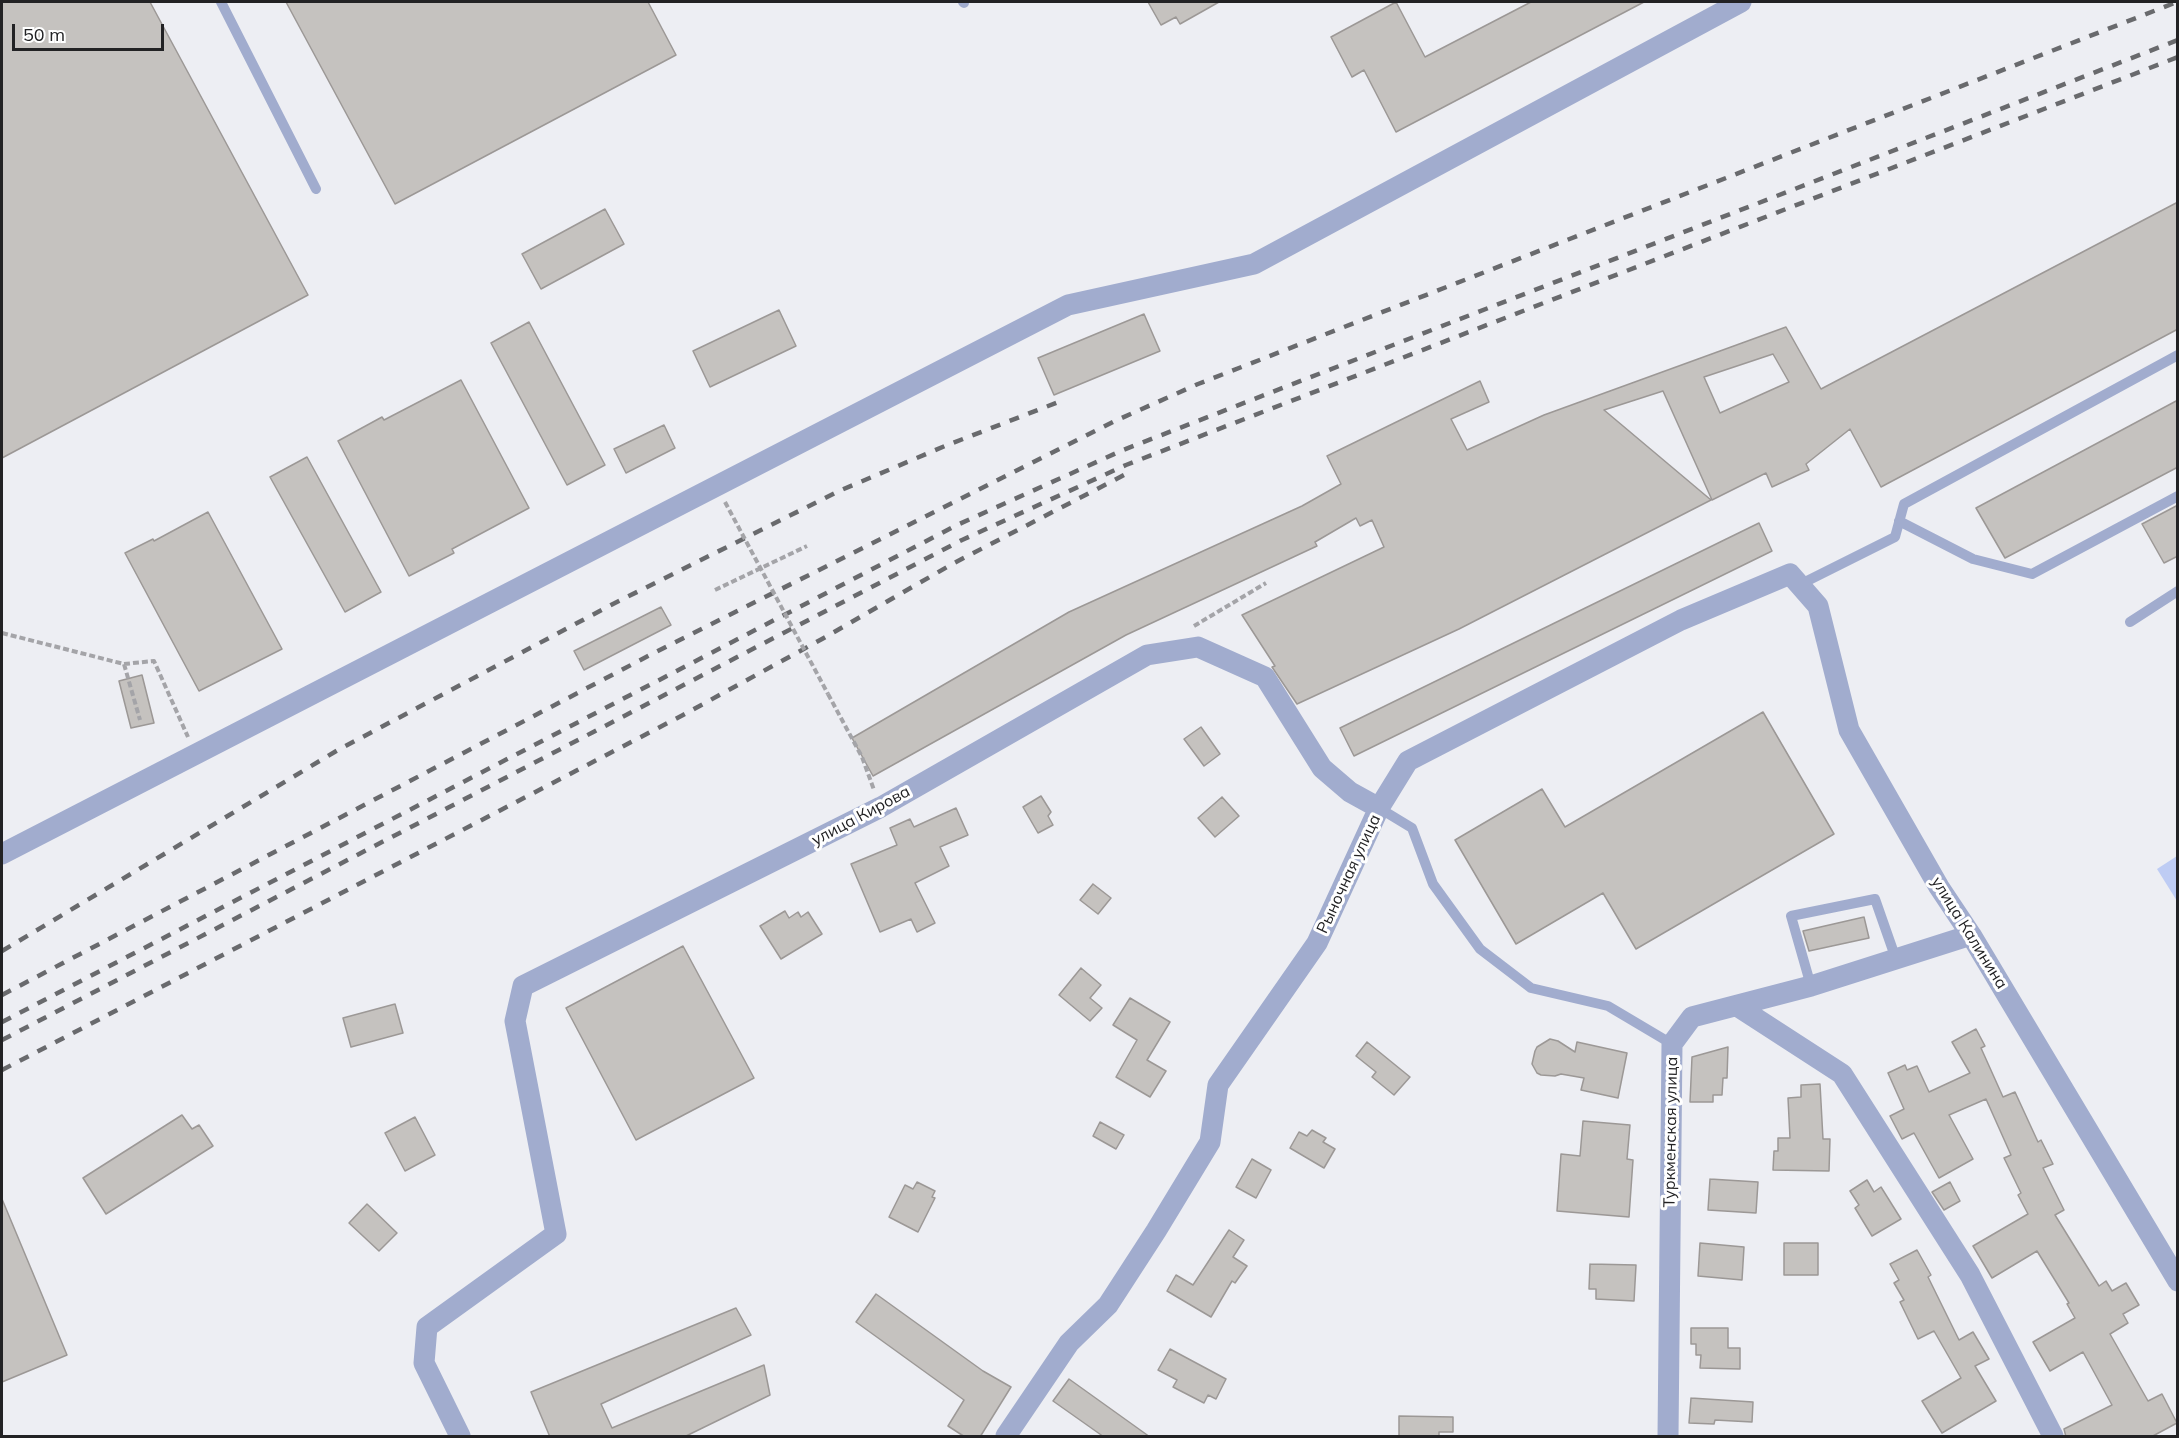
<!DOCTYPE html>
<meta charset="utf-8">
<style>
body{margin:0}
#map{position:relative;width:2179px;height:1438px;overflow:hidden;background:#edeef3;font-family:Mulish,sans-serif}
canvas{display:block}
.frame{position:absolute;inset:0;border:3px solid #222224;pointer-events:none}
.scale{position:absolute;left:12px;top:24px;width:152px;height:27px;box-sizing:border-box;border:3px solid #222224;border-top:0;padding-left:8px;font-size:18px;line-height:21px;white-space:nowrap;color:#222224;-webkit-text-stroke:4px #fff;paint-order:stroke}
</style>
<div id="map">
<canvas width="2179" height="1438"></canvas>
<div class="frame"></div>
<div class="scale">50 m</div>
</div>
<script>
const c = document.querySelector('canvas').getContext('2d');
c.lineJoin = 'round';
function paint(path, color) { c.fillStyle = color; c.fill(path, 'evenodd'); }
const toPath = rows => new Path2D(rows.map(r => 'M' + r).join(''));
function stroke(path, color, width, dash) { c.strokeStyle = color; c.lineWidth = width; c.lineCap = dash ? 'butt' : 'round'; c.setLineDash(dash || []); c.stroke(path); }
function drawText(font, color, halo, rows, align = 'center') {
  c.font = font + ' Mulish,sans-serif'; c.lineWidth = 6; c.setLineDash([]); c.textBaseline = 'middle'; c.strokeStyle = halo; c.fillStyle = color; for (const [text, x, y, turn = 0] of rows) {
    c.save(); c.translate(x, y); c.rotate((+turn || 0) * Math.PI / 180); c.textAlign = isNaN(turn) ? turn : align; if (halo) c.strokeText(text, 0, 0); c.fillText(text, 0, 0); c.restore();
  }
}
const green = toPath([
 [2177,856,2177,901,2157,869]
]);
const building = toPath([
 [2,2,150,2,308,295,2,458,2,2],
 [286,2,648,2,676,55,395,204,286,2],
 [1148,2,1219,2,1180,24,1176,17,1161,25,1148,2],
 [1396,2,1425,57,1531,2,1644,2,1396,132,1364,70,1352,77,1331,37,1396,2],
 [2178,202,2178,329,1881,487,1850,429,1806,464,1809,470,1772,487,1766,473,1712,500,1663,391,1604,410,1711,500,1459,629,1297,704,1272,667,1275,666,1242,615,1384,547,1372,520,1360,526,1356,518,1315,542,1317,546,1126,635,873,776,852,738,1069,612,1302,506,1341,484,1327,456,1480,381,1489,402,1451,419,1467,450,1544,415,1786,327,1821,389,2178,202],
 [1773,354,1789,382,1720,413,1704,377,1773,354],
 [605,209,624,244,541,289,522,254,605,209],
 [779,310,796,346,710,387,693,351,779,310],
 [1144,314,1160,351,1054,395,1038,358,1144,314],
 [529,322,605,465,567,485,491,343,529,322],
 [461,380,529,508,452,549,454,553,409,576,338,441,382,417,384,420,461,380],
 [2178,400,2178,467,2005,558,1976,508,2178,400],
 [664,425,675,448,626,473,614,449,664,425],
 [307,457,381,592,345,612,270,477,307,457],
 [2178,505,2178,556,2164,563,2142,524,2178,505],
 [208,512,282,649,199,691,125,553,153,539,154,541,208,512],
 [1759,523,1772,551,1354,756,1340,728,1759,523],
 [661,607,671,625,584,670,574,651,661,607],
 [142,675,154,723,131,728,119,681,142,675],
 [1763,712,1834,834,1636,949,1603,893,1516,944,1455,840,1542,789,1565,827,1763,712],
 [1201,727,1220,754,1204,766,1184,739,1201,727],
 [1041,796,1051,812,1048,816,1053,825,1038,833,1023,807,1041,796],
 [1222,797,1239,816,1215,837,1198,818,1222,797],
 [956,808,968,835,940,847,949,866,915,883,935,923,917,932,911,919,880,932,851,864,897,845,890,828,910,819,914,827,956,808],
 [1093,884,1111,898,1098,914,1080,900,1093,884],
 [785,911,789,918,798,912,801,917,808,912,822,934,781,959,760,926,785,911],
 [1864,917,1869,938,1809,951,1803,931,1864,917],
 [683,946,754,1078,636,1140,566,1008,683,946],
 [1081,968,1101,985,1090,998,1102,1008,1090,1021,1059,995,1081,968],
 [1130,998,1170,1022,1147,1060,1166,1071,1150,1097,1116,1077,1137,1040,1113,1025,1130,998],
 [395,1004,403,1033,351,1047,343,1018,395,1004],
 [1976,1029,1985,1046,1981,1048,2003,1097,2015,1092,2038,1142,2041,1140,2053,1164,2043,1168,2064,1210,2055,1215,2099,1286,2106,1281,2112,1291,2126,1283,2139,1305,2123,1314,2128,1323,2110,1334,2148,1401,2162,1394,2177,1423,2151,1437,2066,1437,2064,1429,2112,1405,2083,1352,2050,1371,2033,1342,2075,1318,2067,1304,2069,1303,2037,1251,1992,1278,1973,1246,2028,1214,2018,1195,2021,1193,2004,1158,2011,1155,1986,1099,1949,1115,1973,1159,1939,1178,1914,1133,1902,1139,1890,1116,1904,1109,1888,1073,1905,1065,1907,1070,1917,1066,1929,1092,1970,1073,1952,1042,1976,1029],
 [1550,1039,1558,1041,1575,1052,1577,1042,1627,1053,1618,1098,1581,1090,1584,1078,1561,1074,1555,1076,1541,1075,1537,1073,1532,1064,1535,1051,1537,1047,1550,1039],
 [1367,1042,1410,1077,1394,1095,1372,1077,1376,1072,1356,1056,1367,1042],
 [1728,1047,1727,1078,1723,1078,1722,1095,1713,1095,1713,1102,1690,1102,1692,1057,1728,1047],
 [1820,1084,1823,1139,1830,1139,1829,1171,1773,1170,1774,1151,1778,1151,1778,1138,1790,1138,1788,1098,1801,1097,1801,1085,1820,1084],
 [182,1115,192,1129,199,1125,213,1146,106,1214,83,1178,182,1115],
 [415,1117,435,1155,405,1171,385,1133,415,1117],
 [1583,1121,1630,1125,1627,1159,1633,1160,1629,1217,1557,1211,1561,1154,1580,1156,1583,1121],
 [1100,1122,1124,1135,1116,1149,1093,1136,1100,1122],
 [1312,1130,1326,1138,1323,1142,1335,1149,1324,1168,1290,1148,1299,1132,1307,1136,1312,1130],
 [1252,1159,1271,1170,1256,1198,1236,1187,1252,1159],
 [1710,1179,1758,1182,1756,1213,1708,1210,1710,1179],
 [1867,1180,1874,1192,1881,1187,1901,1219,1872,1236,1855,1208,1859,1205,1850,1191,1867,1180],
 [917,1182,935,1191,932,1197,935,1198,918,1232,889,1217,905,1185,913,1189,917,1182],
 [1950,1182,1960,1201,1944,1210,1932,1192,1950,1182],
 [2,1199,67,1355,2,1382,2,1199],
 [367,1204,397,1233,379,1251,349,1223,367,1204],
 [1229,1230,1244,1240,1233,1257,1247,1266,1235,1283,1232,1281,1211,1317,1167,1291,1176,1275,1193,1285,1229,1230],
 [1700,1243,1744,1247,1742,1280,1698,1276,1700,1243],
 [1784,1243,1818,1243,1818,1275,1784,1275,1784,1243],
 [1917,1250,1931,1275,1928,1277,1959,1340,1973,1332,1989,1359,1975,1366,1996,1401,1942,1433,1922,1401,1961,1378,1934,1331,1918,1339,1900,1302,1904,1300,1894,1283,1899,1280,1890,1264,1917,1250],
 [1590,1264,1636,1265,1634,1301,1596,1299,1596,1289,1589,1289,1590,1264],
 [876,1294,983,1371,1011,1387,980,1437,965,1437,948,1426,964,1400,856,1322,876,1294],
 [736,1308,751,1335,601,1404,612,1428,764,1365,770,1395,684,1437,550,1437,531,1392,736,1308],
 [1691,1328,1728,1328,1728,1348,1740,1348,1740,1369,1700,1368,1701,1355,1696,1355,1696,1344,1691,1344,1691,1328],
 [1170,1349,1226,1379,1216,1399,1208,1395,1204,1403,1173,1387,1177,1380,1158,1370,1170,1349],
 [1069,1379,1150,1437,1104,1437,1053,1401,1069,1379],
 [1691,1398,1753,1402,1752,1422,1715,1420,1714,1424,1689,1423,1691,1398],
 [1399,1416,1453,1417,1453,1432,1439,1432,1439,1437,1399,1437,1399,1416]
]);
const path = toPath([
 [715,590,807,546],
 [1194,626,1266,583],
 [2,633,124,664,140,720],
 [124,664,154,661,188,737],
 [828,694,862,757,874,790]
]);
const lane = toPath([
 [221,2,316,189],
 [963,2,964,3],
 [1899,521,1973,559,2032,574,2178,496],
 [1799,585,1895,537,1904,504,2178,355],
 [2130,622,2178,591],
 [1379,808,1412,828,1433,884,1480,949,1531,988,1608,1006,1672,1044],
 [1811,986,1791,916,1875,899,1896,959]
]);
const street = toPath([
 [2,854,1068,305,1254,264,1741,2],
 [1737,1006,1842,1074,1970,1275,2053,1436],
 [460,1436,424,1363,427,1327,556,1234,515,1021,523,986,881,807,1147,655,1198,647,1265,677,1322,768,1350,792,1379,808],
 [1006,1436,1069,1343,1108,1305,1156,1231,1210,1142,1218,1085,1317,943,1379,808,1408,761,1681,620,1790,574,1818,606,1849,730,1939,887,1971,935,2178,1281],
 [1668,1436,1672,1044,1692,1017,1811,986,1971,935]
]);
const rail = toPath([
 [2,951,338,750,613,604,839,491,945,446,1061,401],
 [2,995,650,655,1115,421,1198,384,2177,2],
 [2,1022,957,525,1123,450,2178,40],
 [2,1040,962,540,1126,465,2178,57],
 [2,1070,683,715,822,639,954,563,1128,473]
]);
const pathBridge = toPath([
 [725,502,828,694]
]);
const streetNames = [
 ["улица Кирова",861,816,-28],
 ["Рыночная улица",1349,874,-65],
 ["улица Калинина",1969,933,58],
 ["Туркменская улица",1671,1132,-89]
];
paint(green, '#beccf4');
paint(building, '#c5c2bf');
stroke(building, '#9c9896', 1.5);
stroke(path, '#a4a4a8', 4, [6, 3]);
stroke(lane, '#a1acce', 10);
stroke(street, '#a1acce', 21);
stroke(rail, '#696a6d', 4.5, [10, 10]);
stroke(pathBridge, '#a4a4a8', 4, [6, 3]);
drawText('16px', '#222224', '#fff', streetNames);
</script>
